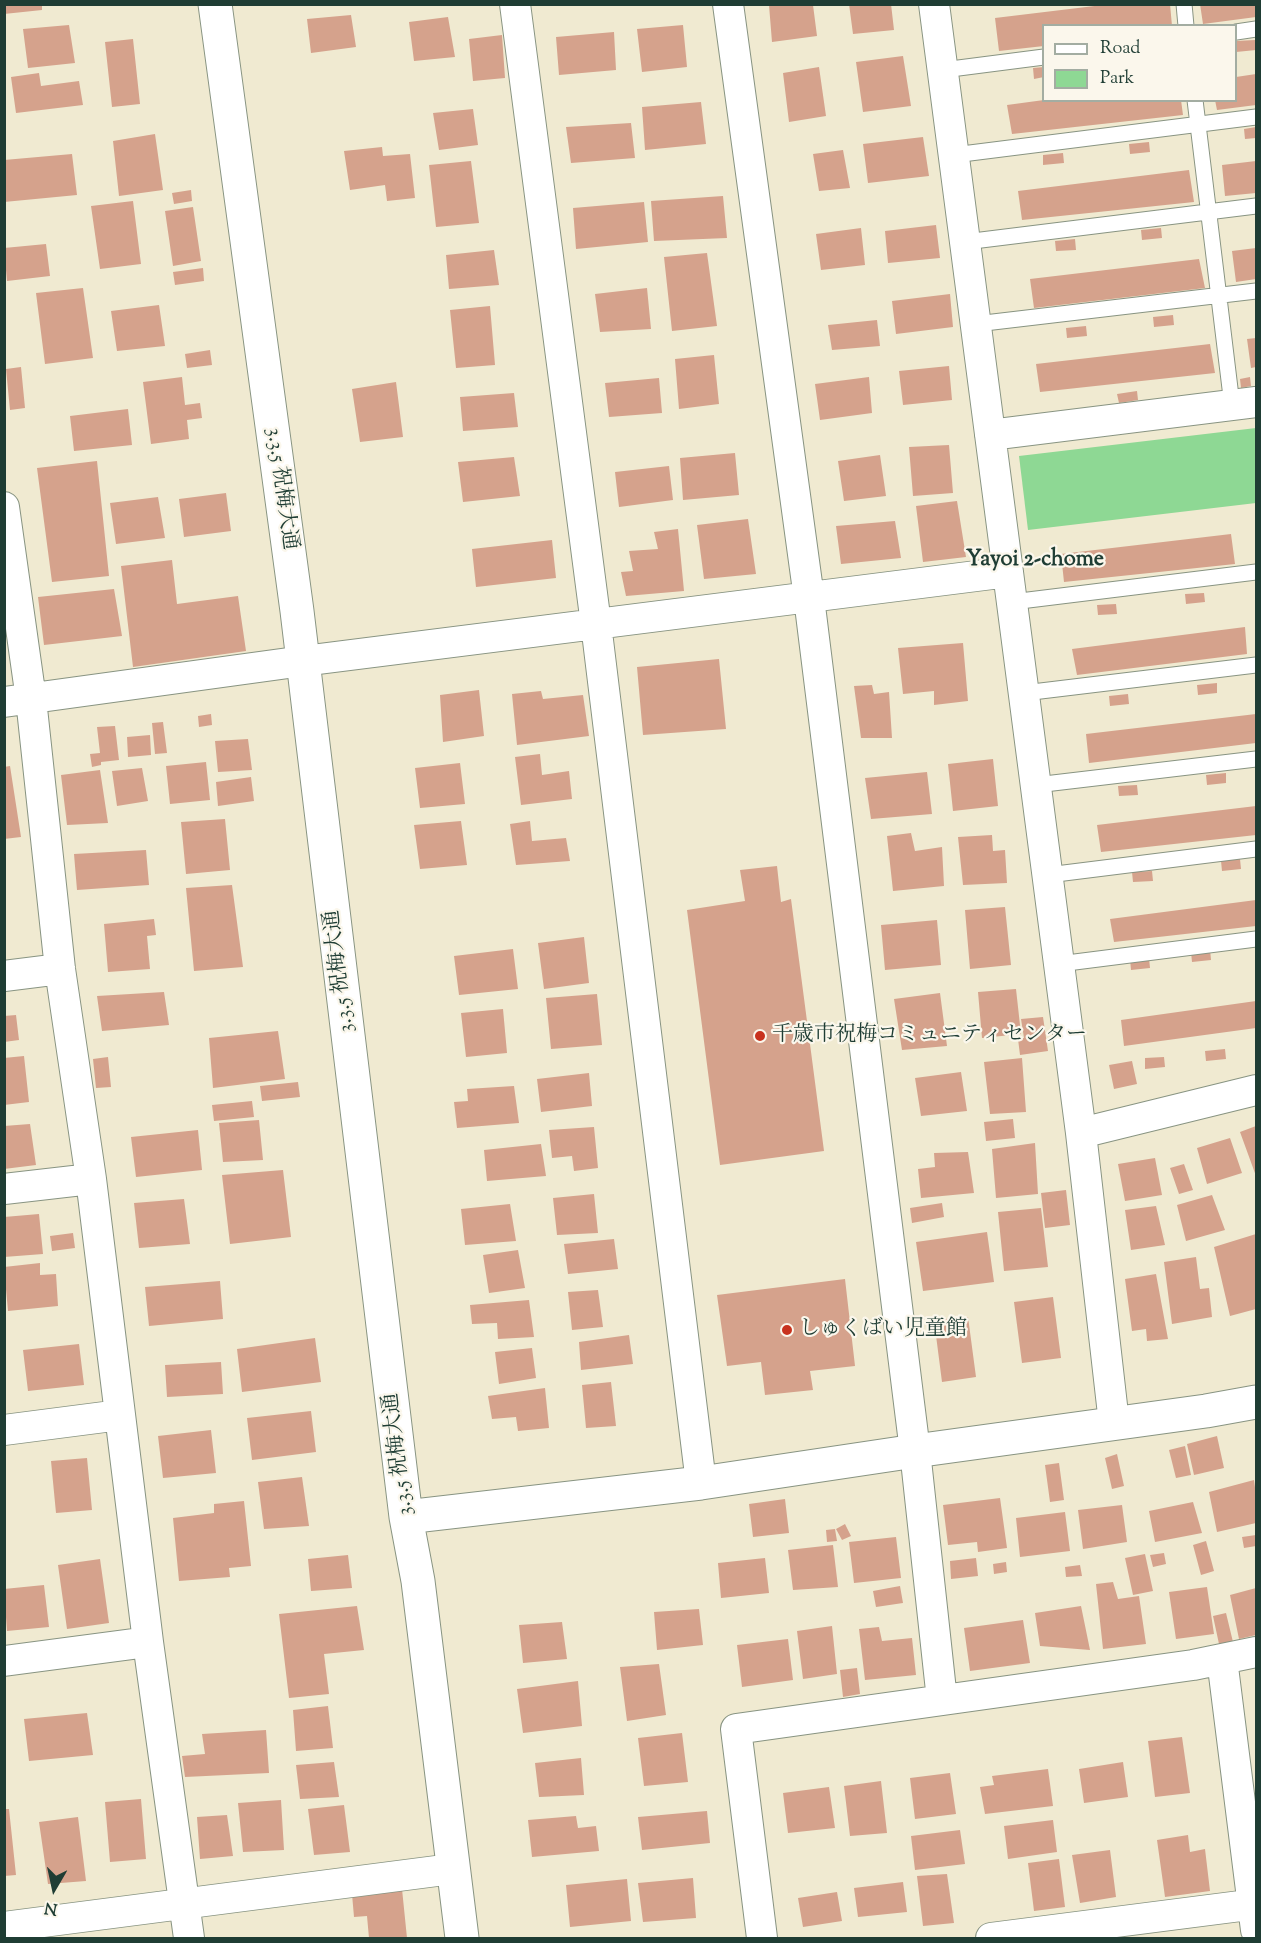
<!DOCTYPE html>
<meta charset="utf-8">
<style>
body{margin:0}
#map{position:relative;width:1261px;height:1943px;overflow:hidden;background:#f0ead1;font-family:"Sorts Mill Goudy",serif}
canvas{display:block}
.frame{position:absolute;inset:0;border:6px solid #1f3d34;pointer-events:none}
.legend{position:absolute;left:1042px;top:24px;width:195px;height:78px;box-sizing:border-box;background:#fbf7ec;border:2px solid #a3ada2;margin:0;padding:8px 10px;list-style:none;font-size:18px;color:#1f3d34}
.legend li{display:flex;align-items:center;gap:12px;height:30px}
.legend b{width:30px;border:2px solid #a3ada2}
.north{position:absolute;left:24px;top:1859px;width:60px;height:60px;-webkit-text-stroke:4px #fbf7ec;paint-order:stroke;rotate:189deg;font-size:16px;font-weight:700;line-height:24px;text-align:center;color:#1f3d34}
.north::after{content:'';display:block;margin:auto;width:21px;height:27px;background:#1f3d34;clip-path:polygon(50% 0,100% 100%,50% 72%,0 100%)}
</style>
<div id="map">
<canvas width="1261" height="1943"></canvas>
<div class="frame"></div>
<ul class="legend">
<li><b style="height:8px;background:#fff"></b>Road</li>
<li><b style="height:16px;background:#8ed894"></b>Park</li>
</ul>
<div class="north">N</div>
</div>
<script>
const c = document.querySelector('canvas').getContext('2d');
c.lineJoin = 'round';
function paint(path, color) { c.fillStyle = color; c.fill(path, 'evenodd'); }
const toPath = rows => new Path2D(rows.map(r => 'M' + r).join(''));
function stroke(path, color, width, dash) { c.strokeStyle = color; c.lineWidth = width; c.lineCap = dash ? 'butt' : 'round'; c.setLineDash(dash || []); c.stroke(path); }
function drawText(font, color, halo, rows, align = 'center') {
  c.font = font + ' "Sorts Mill Goudy","Noto Serif JP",serif'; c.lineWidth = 4.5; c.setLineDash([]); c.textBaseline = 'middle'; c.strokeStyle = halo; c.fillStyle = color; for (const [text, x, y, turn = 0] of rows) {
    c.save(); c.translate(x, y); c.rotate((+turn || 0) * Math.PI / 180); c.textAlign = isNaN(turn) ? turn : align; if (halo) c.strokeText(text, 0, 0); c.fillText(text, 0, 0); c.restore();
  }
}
const green = toPath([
 [1256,428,1256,503,1028,530,1019,456]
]);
const building = toPath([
 [4,4,42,4,42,10,4,14],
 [849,4,891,4,894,30,853,34],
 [1111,4,1170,4,1172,26,1044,26,1044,46,999,51,995,18],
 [1200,4,1256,4,1256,17,1203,24],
 [769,5,813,5,817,36,772,42],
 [351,15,356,47,311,53,307,19],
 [448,17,455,57,414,61,409,22],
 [69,25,75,63,28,68,23,29],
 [683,25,687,67,642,72,637,29],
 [614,32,616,70,559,75,556,37],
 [502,35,505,78,473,81,469,39],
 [133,39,140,104,112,107,105,42],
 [1255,40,1256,50,1236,52,1236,41],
 [903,56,911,106,863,112,856,62],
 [819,67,826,116,789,122,783,73],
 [1044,67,1044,77,1034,79,1033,68],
 [39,73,41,86,79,81,83,105,16,113,11,77],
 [1256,74,1256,105,1217,110,1215,100,1236,100,1236,77],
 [1044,100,1181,100,1183,115,1012,134,1007,105],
 [701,102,706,144,645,150,642,107],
 [473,109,478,145,439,150,433,113],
 [631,123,635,158,571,163,566,127],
 [1256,127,1256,138,1245,139,1244,129],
 [155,134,163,190,119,196,113,141],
 [923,137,929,176,868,183,863,144],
 [1149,142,1150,152,1130,154,1129,144],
 [382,147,383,156,410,154,415,198,387,201,385,185,350,190,344,151],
 [843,150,850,188,819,191,813,154],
 [1063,153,1064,163,1043,165,1043,155],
 [72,154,77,195,4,202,4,160],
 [471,161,479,223,436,227,429,165],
 [1256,161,1256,193,1225,196,1222,165],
 [1189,170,1194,202,1022,220,1018,191],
 [191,190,192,201,174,204,172,193],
 [723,196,727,238,654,241,651,201],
 [133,201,141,264,100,269,91,206],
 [644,202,648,242,576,249,573,208],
 [193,207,201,261,173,266,165,211],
 [936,225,940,258,888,263,885,231],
 [861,228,865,265,821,270,816,234],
 [1161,228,1162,238,1142,240,1141,230],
 [1075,239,1076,250,1056,251,1055,241],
 [46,244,50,276,7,281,4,248],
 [1256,248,1256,279,1236,282,1232,251],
 [494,250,499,285,449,289,446,255],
 [707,253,717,326,672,331,664,257],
 [1199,259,1205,288,1034,308,1030,279],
 [203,268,204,281,175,285,173,272],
 [83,288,93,358,45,364,36,293],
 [647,288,651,329,600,332,595,294],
 [950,294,953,327,896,334,892,301],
 [159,305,165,346,117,351,111,311],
 [490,306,495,365,456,368,450,310],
 [1173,315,1174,325,1154,327,1153,317],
 [877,320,880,346,832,350,828,325],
 [1086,326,1087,336,1067,338,1066,328],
 [1256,338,1256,367,1251,368,1247,339],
 [1210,344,1215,373,1040,392,1036,364],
 [210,350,212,365,187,368,185,354],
 [714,355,719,404,679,409,675,359],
 [949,366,952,400,903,405,899,371],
 [21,367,25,408,10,410,6,369],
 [182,377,185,405,200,403,202,418,187,420,189,439,151,444,143,382],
 [869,377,872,413,820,420,815,384],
 [1250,377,1251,386,1241,388,1240,379],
 [659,378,662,413,609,417,605,383],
 [396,382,403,437,360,442,352,389],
 [1137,391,1138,400,1119,403,1117,394],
 [514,393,518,427,463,431,460,397],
 [128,409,132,445,74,451,70,416],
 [949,445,953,493,913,496,909,447],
 [735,453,739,495,683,500,680,458],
 [880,455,886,496,844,501,838,461],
 [514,457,520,496,463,502,458,462],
 [97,461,109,576,52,582,37,468],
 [669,466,673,500,619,507,615,472],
 [226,493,231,531,184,537,179,499],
 [158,497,165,538,116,544,110,503],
 [957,501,966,557,923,562,916,506],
 [748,519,756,574,704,579,697,525],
 [895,521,901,558,841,564,836,526],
 [678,529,684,591,626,596,621,572,633,571,629,551,658,549,654,532],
 [1231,534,1235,564,1064,582,1061,554],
 [552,540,556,578,476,587,472,549],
 [172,560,177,604,238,596,246,651,133,667,121,566],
 [114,589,122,636,44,645,38,597],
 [1204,593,1205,602,1186,604,1185,594],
 [1116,604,1117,614,1098,615,1097,605],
 [1245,627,1247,654,1077,675,1072,649],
 [963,643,968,701,934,705,934,691,903,694,898,648],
 [719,659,726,729,643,735,637,667],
 [1217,683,1217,693,1198,695,1197,685],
 [872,685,874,694,889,692,892,738,861,738,854,686],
 [479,690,484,736,443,742,440,695],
 [541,691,543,699,583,695,589,736,517,745,512,694],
 [1128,694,1129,704,1110,706,1109,696],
 [211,714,212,725,199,727,198,716],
 [1256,714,1256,743,1089,763,1086,734],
 [163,722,167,753,155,754,152,723],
 [115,726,119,760,101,762,101,765,92,767,90,754,100,753,97,727],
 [150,735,151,755,128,757,127,737],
 [248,739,252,770,218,772,215,741],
 [540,754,542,775,569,771,572,799,521,805,515,757],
 [993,759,998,806,953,811,948,764],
 [206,762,210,800,170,804,166,766],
 [460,763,465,804,420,808,415,768],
 [10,766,21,837,4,839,4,767],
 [142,768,148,801,117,806,112,771],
 [100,770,108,823,67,825,61,775],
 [927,772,932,814,871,819,865,778],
 [1226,773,1226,783,1207,785,1206,775],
 [251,777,254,801,218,806,216,782],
 [1137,785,1138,795,1119,796,1118,786],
 [1256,806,1256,835,1101,852,1097,825],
 [225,819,230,870,186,874,181,822],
 [461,821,467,865,420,869,414,825],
 [530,821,532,841,566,838,570,861,516,865,510,824],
 [911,833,915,851,942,847,944,886,893,891,887,836],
 [992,835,993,851,1005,850,1007,883,963,885,958,837],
 [146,850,149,885,77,890,74,854],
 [1240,859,1241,869,1222,871,1221,861],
 [777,866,781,902,791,899,824,1151,720,1165,687,910,745,901,740,870],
 [1152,871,1153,881,1133,882,1132,872],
 [232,885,243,967,194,971,186,888],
 [1256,900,1256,926,1114,942,1110,919],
 [1005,907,1011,965,970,969,965,910],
 [154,919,156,935,147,936,150,969,108,972,104,924],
 [937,920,941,965,885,970,881,925],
 [584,937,589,983,544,989,538,943],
 [513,949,518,989,459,995,454,956],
 [1210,949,1211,960,1192,962,1191,952],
 [1149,958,1150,968,1131,970,1130,959],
 [1016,989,1021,1034,982,1038,978,992],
 [164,992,169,1025,102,1031,97,996],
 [940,993,947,1046,902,1050,894,999],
 [597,994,602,1045,551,1049,546,998],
 [1256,1001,1256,1028,1124,1046,1121,1020],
 [503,1009,507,1053,466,1057,461,1013],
 [16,1015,19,1040,4,1042,4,1016],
 [1043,1017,1048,1051,1020,1055,1018,1039,1024,1038,1021,1019],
 [278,1031,285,1079,213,1088,209,1038],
 [1225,1049,1226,1059,1206,1061,1205,1051],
 [24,1056,29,1102,4,1105,4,1058],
 [108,1057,111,1087,96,1088,93,1059],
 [1164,1057,1165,1067,1145,1069,1145,1058],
 [1022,1058,1026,1112,990,1114,984,1062],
 [1132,1061,1137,1084,1114,1089,1109,1065],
 [961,1072,967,1111,921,1116,915,1078],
 [589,1073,592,1106,541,1112,537,1079],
 [298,1082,300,1097,262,1101,260,1086],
 [514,1086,519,1123,457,1128,454,1102,468,1101,467,1089],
 [252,1101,254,1117,214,1121,212,1105],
 [1013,1119,1015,1138,986,1141,984,1122],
 [259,1120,263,1160,223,1162,219,1123],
 [30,1124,36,1165,4,1169,4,1126],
 [1256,1126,1256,1176,1240,1132],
 [594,1127,598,1168,574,1171,572,1156,552,1158,549,1130],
 [198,1130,202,1170,136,1177,131,1137],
 [1230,1138,1242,1173,1207,1184,1197,1148],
 [1035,1143,1038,1194,996,1198,992,1149],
 [541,1144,546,1176,487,1181,484,1150],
 [968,1152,974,1193,921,1198,918,1169,935,1167,934,1153],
 [1155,1158,1162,1195,1125,1201,1118,1164],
 [1184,1164,1193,1190,1179,1194,1170,1168],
 [283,1170,291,1237,230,1244,222,1175],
 [1066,1190,1070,1225,1045,1228,1041,1193],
 [594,1194,598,1233,557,1235,553,1198],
 [1212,1195,1225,1230,1186,1241,1177,1205],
 [184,1199,190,1244,139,1248,134,1203],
 [942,1203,944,1217,912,1223,910,1208],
 [510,1204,516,1241,465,1245,461,1209],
 [1156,1206,1165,1245,1131,1250,1125,1210],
 [1041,1208,1048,1267,1004,1271,998,1212],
 [39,1214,43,1254,4,1257,4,1217],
 [987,1232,994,1282,923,1291,916,1242],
 [73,1233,75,1248,52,1251,50,1236],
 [1256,1234,1256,1309,1230,1316,1214,1247],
 [614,1239,618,1269,568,1274,564,1244],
 [518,1250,525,1288,489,1293,483,1255],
 [1196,1257,1200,1289,1209,1288,1212,1317,1172,1324,1164,1262],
 [40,1263,40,1275,56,1274,58,1306,8,1311,4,1267],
 [1156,1274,1168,1339,1147,1341,1146,1329,1132,1331,1125,1279],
 [845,1279,855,1366,810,1371,813,1390,765,1395,761,1362,727,1366,717,1295],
 [220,1281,223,1319,149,1326,145,1287],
 [598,1290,603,1327,572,1330,568,1292],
 [1053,1297,1061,1358,1022,1363,1014,1302],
 [529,1300,534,1337,498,1339,497,1323,472,1324,470,1305],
 [968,1317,976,1377,942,1382,934,1320],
 [629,1335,633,1364,581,1370,579,1342],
 [315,1338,321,1382,242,1392,237,1349],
 [79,1344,84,1385,28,1391,23,1350],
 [532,1348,536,1378,499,1384,495,1352],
 [221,1362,223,1394,167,1397,165,1365],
 [611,1382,616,1426,586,1428,582,1385],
 [545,1388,549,1428,518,1431,516,1417,492,1419,488,1396],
 [311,1411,316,1452,252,1460,247,1418],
 [211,1430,216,1473,163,1478,158,1436],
 [1217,1436,1224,1468,1194,1475,1187,1444],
 [1185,1446,1191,1475,1176,1478,1169,1450],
 [1117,1454,1124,1486,1112,1489,1105,1458],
 [87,1458,92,1510,56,1513,51,1461],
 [1059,1463,1064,1500,1050,1502,1045,1465],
 [302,1477,309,1526,264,1529,258,1482],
 [1254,1480,1256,1495,1256,1523,1217,1532,1209,1492],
 [1000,1498,1007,1548,978,1552,977,1542,948,1545,943,1505],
 [785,1499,789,1533,753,1537,749,1504],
 [244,1501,251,1566,229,1568,230,1577,179,1581,173,1518,214,1513,214,1504],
 [1193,1502,1202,1533,1155,1542,1149,1511],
 [1122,1505,1127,1542,1083,1549,1078,1510],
 [1065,1512,1070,1551,1020,1557,1016,1518],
 [845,1524,851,1536,842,1540,836,1529],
 [835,1529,837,1541,827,1542,826,1530],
 [1256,1535,1256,1546,1244,1548,1242,1537],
 [896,1537,901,1578,854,1583,849,1542],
 [1206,1541,1214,1571,1201,1575,1193,1545],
 [833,1545,838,1587,793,1590,788,1550],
 [1164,1553,1166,1564,1153,1567,1150,1555],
 [1145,1554,1153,1591,1133,1595,1125,1558],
 [348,1555,352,1588,311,1591,308,1559],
 [765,1558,769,1593,721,1598,718,1563],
 [976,1558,978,1576,951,1579,950,1561],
 [100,1559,109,1623,67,1629,58,1565],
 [1006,1562,1007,1572,994,1574,993,1564],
 [1080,1565,1082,1576,1066,1577,1065,1567],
 [1113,1582,1118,1599,1139,1596,1146,1644,1103,1649,1096,1584],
 [44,1585,49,1627,7,1631,4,1589],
 [900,1586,903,1603,876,1607,873,1591],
 [1207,1587,1214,1634,1176,1639,1169,1592],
 [1256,1588,1256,1635,1239,1639,1230,1595],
 [357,1606,364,1650,324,1654,329,1694,289,1698,279,1614],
 [1081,1606,1090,1650,1040,1646,1035,1613],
 [699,1609,703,1645,657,1650,654,1612],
 [1226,1613,1233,1642,1219,1644,1213,1616],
 [1023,1620,1030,1663,970,1671,964,1628],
 [562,1622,567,1659,523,1663,519,1625],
 [832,1626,837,1674,803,1679,797,1631],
 [879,1627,882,1641,912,1638,916,1675,865,1680,859,1629],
 [788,1639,793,1680,742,1687,737,1645],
 [659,1664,666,1715,627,1721,620,1667],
 [857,1668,860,1694,843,1697,840,1670],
 [578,1681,582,1726,523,1733,517,1689],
 [328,1706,333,1748,296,1751,293,1710],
 [87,1713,93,1755,29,1761,24,1719],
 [266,1730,269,1773,185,1777,182,1756,205,1754,202,1734],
 [682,1733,688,1782,644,1786,638,1738],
 [1182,1737,1190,1793,1155,1797,1148,1741],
 [581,1758,584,1795,539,1797,535,1763],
 [334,1762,339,1797,300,1799,296,1765],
 [1123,1762,1128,1797,1084,1803,1079,1769],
 [1048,1769,1053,1806,985,1814,980,1787,994,1785,992,1776],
 [950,1773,956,1814,915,1819,910,1778],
 [881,1781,887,1833,850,1836,844,1786],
 [829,1787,835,1828,788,1833,783,1793],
 [141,1799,146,1859,110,1862,105,1802],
 [281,1800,284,1850,243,1852,238,1803],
 [344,1805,350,1852,314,1855,308,1809],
 [4,1809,9,1809,16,1875,4,1876],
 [707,1811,710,1843,642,1850,638,1817],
 [227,1815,233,1856,200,1859,197,1817],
 [576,1816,578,1828,596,1826,599,1851,532,1857,528,1820],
 [78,1817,86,1881,48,1884,39,1822],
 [1053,1820,1057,1852,1008,1859,1004,1826],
 [960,1830,965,1864,915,1870,911,1836],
 [1188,1835,1190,1852,1205,1849,1210,1891,1165,1897,1157,1840],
 [1110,1850,1116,1897,1080,1903,1072,1855],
 [1059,1859,1065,1907,1034,1911,1028,1863],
 [947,1874,954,1923,923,1926,917,1876],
 [693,1878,696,1918,643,1922,638,1883],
 [627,1879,631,1921,570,1927,566,1885],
 [903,1882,907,1912,858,1917,854,1888],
 [402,1889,407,1938,369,1938,367,1916,354,1917,352,1894],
 [837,1892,842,1921,803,1927,798,1898]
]);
const service = toPath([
 [1184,4,1186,26],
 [1236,32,1256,29],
 [943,70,1044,57],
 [1195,100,1232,405],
 [954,155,1256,117],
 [965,242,1256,206],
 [976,324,1256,291],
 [1012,602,1256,572],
 [1024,693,1256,665],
 [1036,785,1256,759],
 [1048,875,1256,849],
 [1059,964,1256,939]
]);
const minor = toPath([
 [515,4,596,624,701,1483],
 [728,4,809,598,915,1451,942,1700],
 [934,4,1081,1133,1114,1423],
 [990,435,1256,402],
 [4,507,31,699,60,969,91,1179,148,1642,189,1938],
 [4,702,303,661,1008,572],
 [4,976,60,969],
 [1081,1133,1256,1090],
 [4,1189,91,1179],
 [4,1430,120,1415],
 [1222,1659,1256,1930],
 [4,1661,148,1642],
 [4,1927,452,1869],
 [762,1938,736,1729,1193,1665,1256,1652],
 [991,1938,1256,1904]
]);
const tertiary = toPath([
 [215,4,297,611,406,1517,418,1581,462,1938],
 [406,1517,701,1483,915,1451,1206,1411,1256,1402]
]);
const markers = [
 [760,1036,6,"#c8321e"],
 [787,1330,6,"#c8321e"]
];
const streetNames = [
 ["3.3.5 祝梅大通",280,489,82],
 ["3.3.5 祝梅大通",341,971,-97],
 ["3.3.5 祝梅大通",400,1454,-97]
];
const poiNames = [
 ["千歳市祝梅コミュニティセンター",772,1036],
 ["しゅくばい児童館",799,1330]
];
const neighbourhoodNames = [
 ["Yayoi 2-chome",1035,561]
];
paint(green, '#8ed894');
paint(building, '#d5a28c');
stroke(service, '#889482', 17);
stroke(minor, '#889482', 32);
stroke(tertiary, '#889482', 35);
stroke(service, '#fff', 15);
stroke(minor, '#fff', 30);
stroke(tertiary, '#fff', 33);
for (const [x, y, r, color] of markers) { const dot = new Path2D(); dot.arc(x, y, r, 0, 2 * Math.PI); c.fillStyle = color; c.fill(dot); stroke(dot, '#fbf7ec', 2); }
drawText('21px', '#1f3d34', '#fbf7ec', streetNames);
drawText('21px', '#1f3d34', '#fbf7ec', poiNames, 'left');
drawText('bold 22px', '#1f3d34', '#fbf7ec', neighbourhoodNames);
</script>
